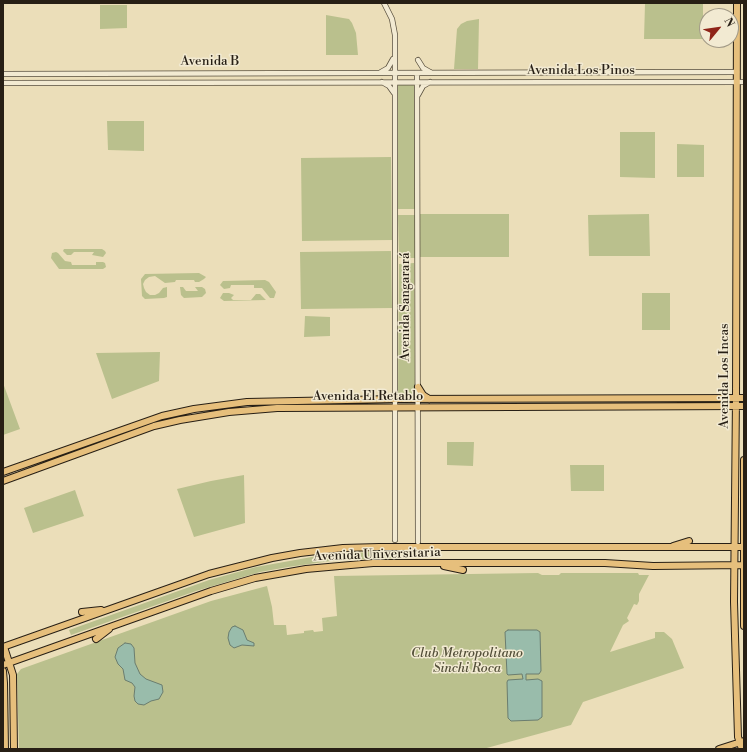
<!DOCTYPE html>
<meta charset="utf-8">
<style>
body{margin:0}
#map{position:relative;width:747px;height:752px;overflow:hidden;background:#ebdeb9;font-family:"Libre Bodoni",serif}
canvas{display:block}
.frame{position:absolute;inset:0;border:4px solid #271f15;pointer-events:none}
.north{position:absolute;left:699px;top:8px;width:40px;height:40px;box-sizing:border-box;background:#f2ead2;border:1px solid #a19986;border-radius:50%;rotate:61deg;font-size:11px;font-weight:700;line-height:16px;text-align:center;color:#271f15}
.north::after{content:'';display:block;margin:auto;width:14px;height:18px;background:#8f2418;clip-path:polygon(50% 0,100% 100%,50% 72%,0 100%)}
</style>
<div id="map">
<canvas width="747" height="752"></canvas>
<div class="frame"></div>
<div class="north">N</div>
</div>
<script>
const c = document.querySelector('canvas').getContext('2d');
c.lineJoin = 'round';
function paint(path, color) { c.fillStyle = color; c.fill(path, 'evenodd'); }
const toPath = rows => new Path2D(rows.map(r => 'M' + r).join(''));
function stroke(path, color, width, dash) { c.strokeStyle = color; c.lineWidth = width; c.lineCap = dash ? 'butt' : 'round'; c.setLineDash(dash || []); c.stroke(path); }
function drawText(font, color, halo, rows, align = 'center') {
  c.font = font + ' "Libre Bodoni",serif'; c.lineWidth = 3; c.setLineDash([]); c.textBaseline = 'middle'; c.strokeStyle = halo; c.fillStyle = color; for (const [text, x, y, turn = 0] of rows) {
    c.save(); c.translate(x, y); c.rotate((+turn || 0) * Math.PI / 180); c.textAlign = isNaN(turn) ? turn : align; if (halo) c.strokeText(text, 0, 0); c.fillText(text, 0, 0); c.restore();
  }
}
const green = toPath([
 [645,4,703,4,703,39,644,39],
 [100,5,127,5,127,28,100,29],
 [326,15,343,18,349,19,352,23,356,33,358,55,326,55],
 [479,19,478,69,454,69,457,29,461,24,467,21],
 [398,84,416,84,416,209,397,209],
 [107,121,144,121,144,151,108,150],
 [620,132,655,132,655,178,620,177],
 [677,144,704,145,704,177,677,177],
 [391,157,392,240,302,241,301,158],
 [419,214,509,214,509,257,420,257],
 [649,214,650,256,589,256,588,215],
 [398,215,415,215,415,258,399,258],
 [64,249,102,249,105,251,106,253,103,257,92,255,94,252,74,252,71,255,67,255,63,251],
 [391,251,392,308,301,309,300,252],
 [56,252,58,253,65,261,71,262,72,265,96,265,96,262,103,262,105,263,106,267,103,269,59,269,51,258,52,253],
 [414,263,415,397,398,397,399,264],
 [199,273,206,277,204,279,199,282,195,282,194,280,176,280,175,282,165,283,155,276,149,277,145,280,143,284,144,288,146,292,150,295,155,295,159,293,163,288,167,287,167,297,164,298,145,299,142,296,141,279,145,274],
 [265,280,269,282,276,292,274,298,270,298,262,288,254,288,254,285,231,285,230,288,224,289,220,285,223,281],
 [180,287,183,287,186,291,198,291,195,287,202,287,205,289,206,293,202,297,184,298,181,295],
 [223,293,229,293,234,295,231,298,233,300,251,300,256,294,260,294,266,300,224,301,220,298],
 [642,293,670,293,670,330,642,330],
 [305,316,330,317,330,336,304,337],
 [160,352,159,381,112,399,96,353],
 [3,383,20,429,3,435],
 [447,442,474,442,473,466,447,465],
 [570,465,604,465,604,491,571,491],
 [244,475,245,523,194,537,177,489,211,481],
 [75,490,84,516,33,533,24,508],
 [371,552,398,552,398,558,338,560,288,567,260,572,196,591,71,635,69,630,209,580,256,567,323,555],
 [538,573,542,575,559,575,561,573,638,573,639,575,649,575,639,594,639,601,637,605,634,604,627,618,629,621,623,625,610,652,655,638,655,632,664,632,672,639,684,668,583,702,571,725,483,749,19,749,17,674,21,669,211,601,267,586,272,607,274,625,286,625,287,635,304,633,304,631,313,630,314,632,323,631,322,618,337,616,334,576]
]);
const water = toPath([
 [235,626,243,630,247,640,254,643,254,646,242,645,234,648,230,645,228,638,229,632,232,627,235,626],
 [508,630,537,630,540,632,541,671,539,674,526,674,526,680,538,679,542,681,542,717,538,720,511,721,508,718,507,682,508,680,523,679,522,674,508,675,507,674,505,632,508,630],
 [125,643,131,644,134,648,135,663,140,674,146,679,162,685,163,692,159,699,151,701,144,705,138,704,135,701,134,696,135,687,132,683,125,680,123,669,118,664,115,657,118,648,125,643]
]);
const minor = toPath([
 [384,3,392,19,395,35,395,540],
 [418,60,423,68,430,72],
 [381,72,388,68,393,59],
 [417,73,418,542],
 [3,74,737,72],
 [382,82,389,86,394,93],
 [3,83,744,82],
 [418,95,423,86,430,82]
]);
const major = toPath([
 [737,3,736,398,734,602,738,737,742,749],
 [418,387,423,395,429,399],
 [744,460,744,626],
 [3,472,162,416,194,409,247,402,396,399,744,398],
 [3,481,154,426,180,420,229,412,277,408,744,406],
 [673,546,689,541],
 [444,566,463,570],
 [82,612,101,610],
 [96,639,109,629],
 [3,647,209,574,272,558,300,553,343,548,379,547,744,547],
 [4,647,13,675,14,749],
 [3,665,211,591,255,578,306,569,373,563,605,563,653,566,744,565],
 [3,671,4,683,5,749],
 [719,749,744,741]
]);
const streetNames = [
 ["Avenida B",210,62],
 ["Avenida Los Pinos",581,71],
 ["Avenida Sangarará",406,307,-90],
 ["Avenida Los Incas",725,376,-90],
 ["Avenida El Retablo",368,397],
 ["Avenida Universitaria",377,555,-2]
];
const parkNames = [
 ["Club Metropolitano",467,654],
 ["Sinchi Roca",467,669]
];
paint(green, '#bac08d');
paint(water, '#99bcab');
stroke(water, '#6b7d6f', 1);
stroke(minor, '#584f3e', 6);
stroke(major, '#271f15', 8);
stroke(minor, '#f2ead2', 4.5);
stroke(major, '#e6bf7c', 6);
drawText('13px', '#271f15', '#f2ead2', streetNames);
drawText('italic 13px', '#534f39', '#f2ead2', parkNames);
</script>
